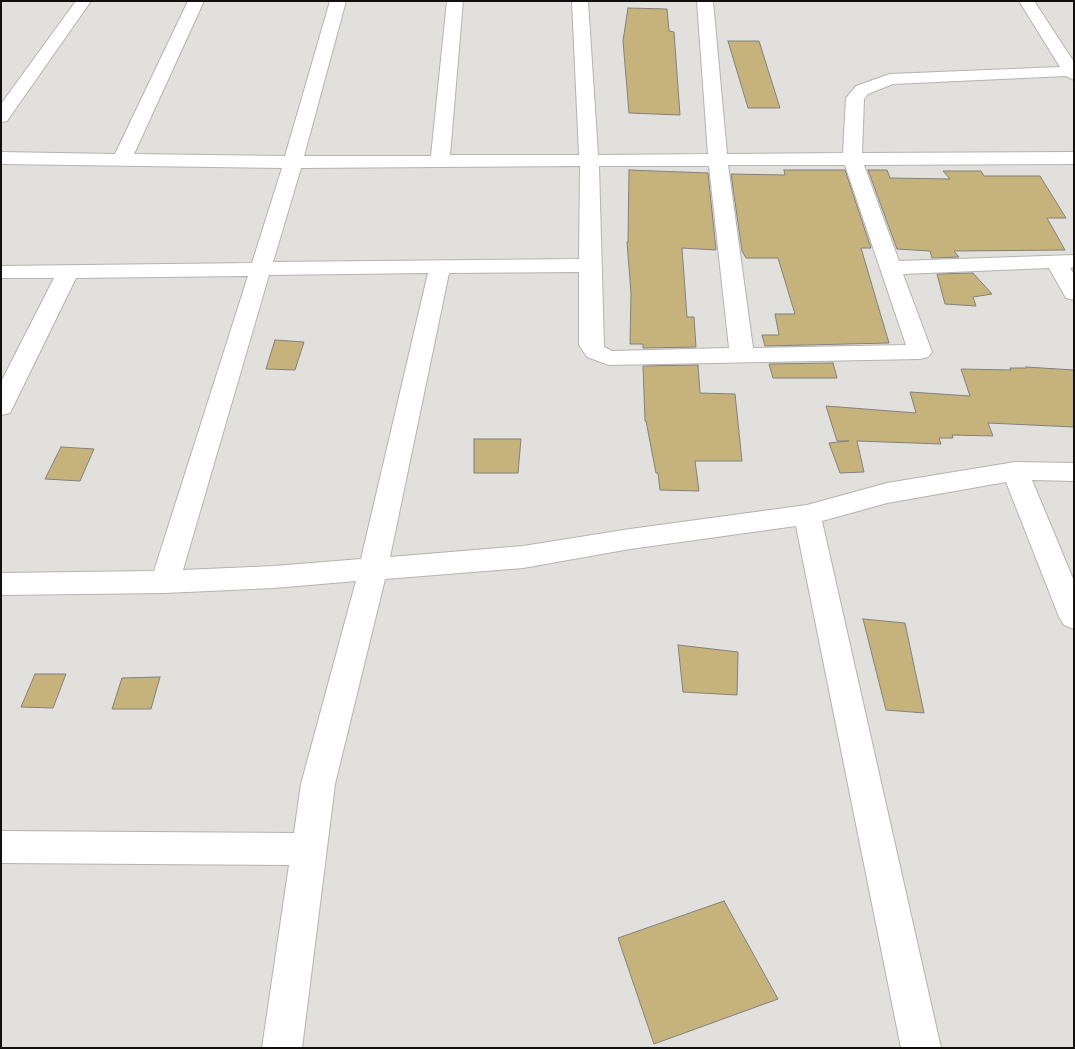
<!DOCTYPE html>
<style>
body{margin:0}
#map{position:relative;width:1075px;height:1049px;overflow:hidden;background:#e1e0dc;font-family:Roboto,sans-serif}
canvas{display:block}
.frame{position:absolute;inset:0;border:2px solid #11100f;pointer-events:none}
</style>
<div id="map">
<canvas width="1075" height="1049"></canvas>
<div class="frame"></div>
</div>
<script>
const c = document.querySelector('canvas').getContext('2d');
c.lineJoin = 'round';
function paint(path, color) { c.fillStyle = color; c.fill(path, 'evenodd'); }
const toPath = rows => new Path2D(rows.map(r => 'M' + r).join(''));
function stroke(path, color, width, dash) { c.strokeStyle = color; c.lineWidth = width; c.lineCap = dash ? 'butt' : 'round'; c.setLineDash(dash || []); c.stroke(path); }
const building = toPath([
 [628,8,667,9,669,31,674,32,680,115,629,113,623,41,628,8],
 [728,41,759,41,780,108,748,108,728,41],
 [629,170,708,173,716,250,682,248,687,317,694,317,696,347,643,348,643,344,630,344,631,293,627,242,628,242,629,170],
 [784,170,845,170,871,248,861,248,889,343,765,346,762,335,779,335,775,314,795,314,778,258,746,258,742,251,731,174,785,175,784,170],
 [868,170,887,170,890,178,950,179,943,171,981,171,984,176,1040,176,1066,218,1047,218,1065,250,954,251,959,257,932,258,930,251,897,249,868,170],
 [973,273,992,294,973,297,976,306,945,304,937,274,973,273],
 [275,340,304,342,295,370,266,369,275,340],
 [833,363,837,378,773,378,769,364,833,363],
 [698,365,700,393,735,394,742,461,695,461,699,491,660,490,658,473,656,473,646,421,645,421,643,366,698,365],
 [1026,367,1074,370,1074,427,988,423,993,436,952,435,953,438,939,438,941,444,857,441,864,472,840,473,829,443,849,441,837,441,826,406,916,413,910,392,970,396,961,369,1011,370,1010,368,1027,368,1026,367],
 [474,439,521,439,518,473,474,473,474,439],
 [61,447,94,449,80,481,45,479,61,447],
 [863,619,905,623,924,713,886,710,863,619],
 [678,645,738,652,737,695,683,692,678,645],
 [35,674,66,674,53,708,21,707,35,674],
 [160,677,151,709,112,709,122,678,160,677],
 [724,901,778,999,654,1044,618,938,724,901]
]);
const street = toPath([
 [76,1,91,1,7,121,1,122,1,104,76,1],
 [188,1,204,1,134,154,285,156,330,1,346,1,304,156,431,156,447,1,463,1,450,155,579,155,572,1,588,1,598,155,708,154,697,1,713,1,727,154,843,153,846,98,856,86,890,74,1060,67,1019,1,1034,1,1074,62,1074,80,1066,76,893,84,868,94,864,99,862,153,1074,152,1074,164,864,165,899,261,1074,255,1074,267,1070,268,1074,274,1074,300,1066,298,1049,268,903,274,932,352,928,357,920,359,609,365,587,357,579,345,579,272,449,273,390,557,523,546,630,529,807,505,887,483,1015,462,1074,463,1074,481,1032,480,1074,581,1074,629,1064,625,1059,617,1006,482,887,503,822,521,941,1048,901,1048,796,526,630,549,523,568,385,579,335,784,302,1048,262,1048,289,865,1,863,1,831,294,833,301,784,356,581,274,588,165,593,1,595,1,573,154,571,248,276,76,278,13,407,10,413,1,415,1,382,54,278,1,278,1,266,252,263,282,168,1,164,1,152,115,154,188,1],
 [728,165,845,165,906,345,753,348,728,165],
 [580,166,579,259,273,262,301,168,580,166],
 [599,166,709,166,729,348,612,351,604,347,599,166],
 [428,273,361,559,274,566,183,570,269,275,428,273]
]);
paint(building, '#c6b37c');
stroke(building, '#82807d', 1);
stroke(street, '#b4b3af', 2);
paint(street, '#fff');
</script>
